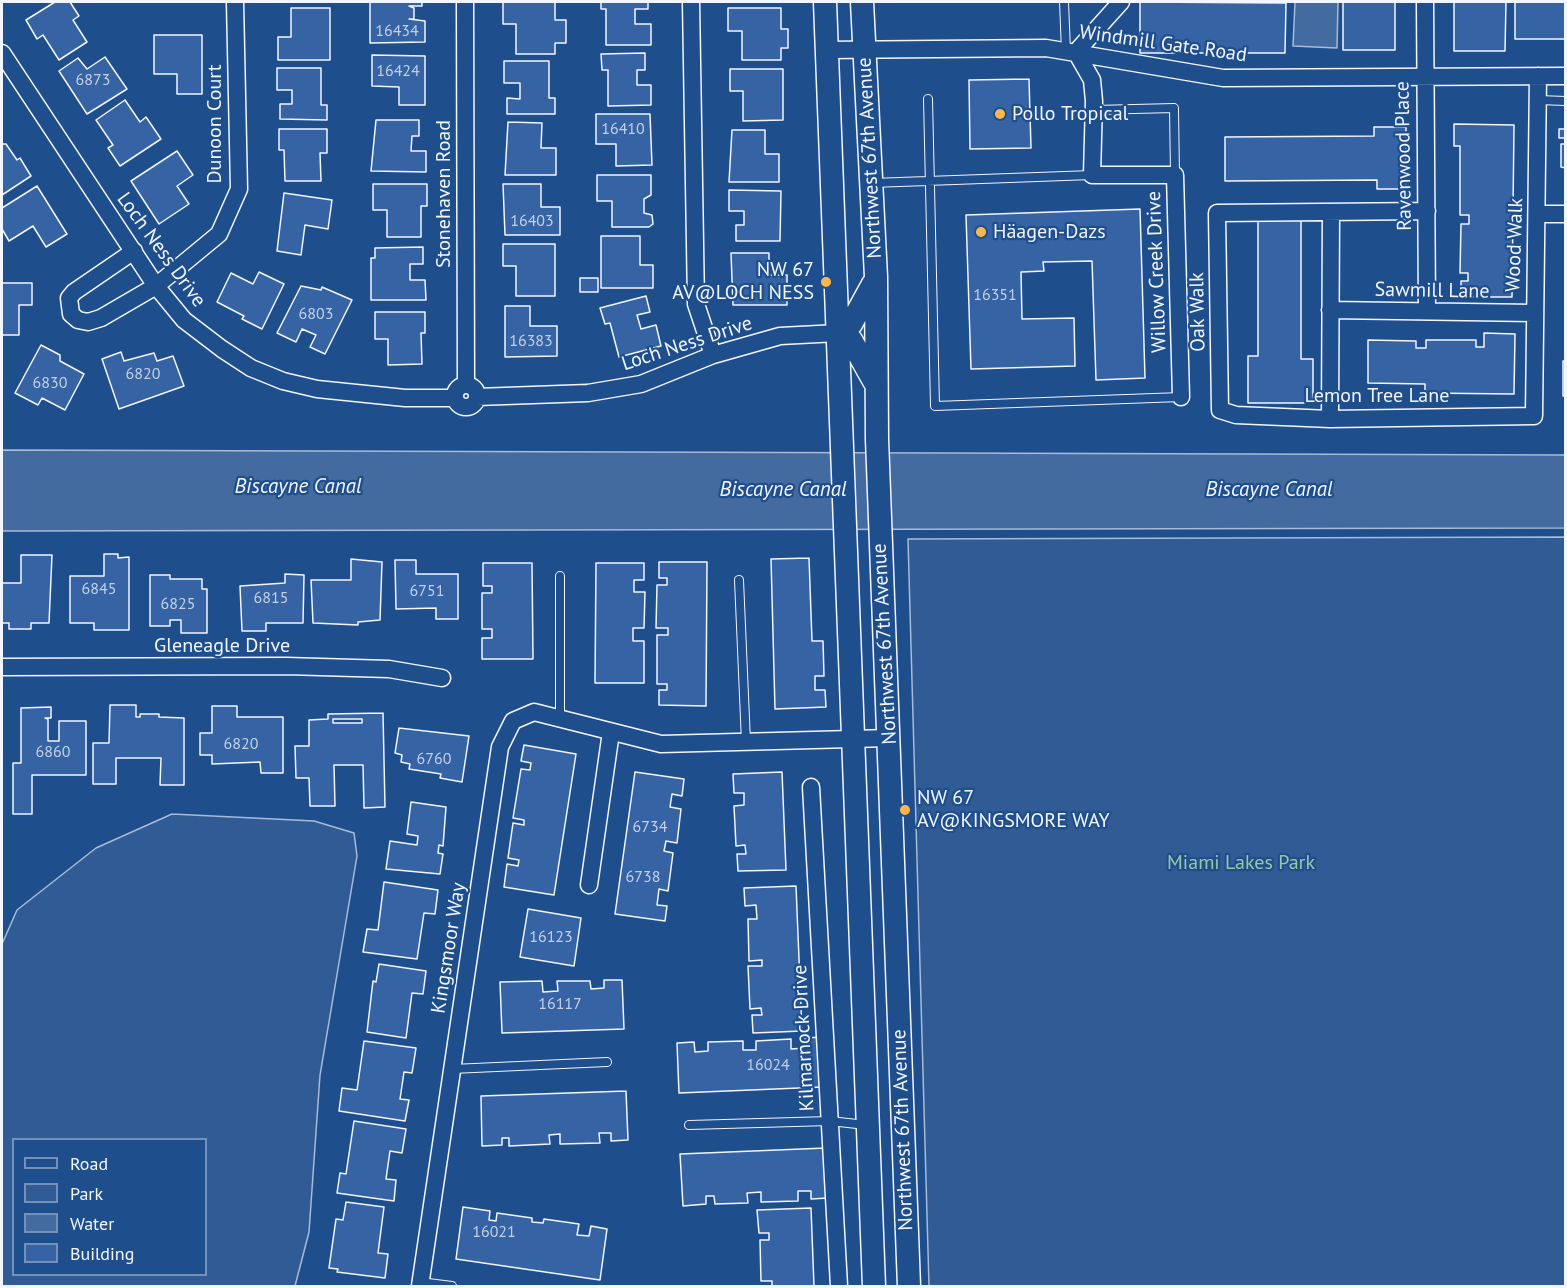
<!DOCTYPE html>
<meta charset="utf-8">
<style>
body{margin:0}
#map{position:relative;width:1567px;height:1288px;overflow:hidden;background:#1f4e8c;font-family:"PT Sans",sans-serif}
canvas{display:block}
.frame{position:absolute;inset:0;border:3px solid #f2f6ff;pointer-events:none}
.legend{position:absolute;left:12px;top:1138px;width:195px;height:138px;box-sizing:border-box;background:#1f4e8c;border:2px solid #7391ba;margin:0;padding:8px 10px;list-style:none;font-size:18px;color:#f2f6ff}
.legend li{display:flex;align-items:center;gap:12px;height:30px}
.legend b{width:30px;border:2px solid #7391ba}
</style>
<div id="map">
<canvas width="1567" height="1288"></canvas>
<div class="frame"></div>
<ul class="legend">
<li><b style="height:8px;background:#1f4e8c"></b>Road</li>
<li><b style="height:16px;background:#305b95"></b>Park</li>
<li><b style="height:16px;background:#446ba0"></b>Water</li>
<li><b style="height:16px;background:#3563a3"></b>Building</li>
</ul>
</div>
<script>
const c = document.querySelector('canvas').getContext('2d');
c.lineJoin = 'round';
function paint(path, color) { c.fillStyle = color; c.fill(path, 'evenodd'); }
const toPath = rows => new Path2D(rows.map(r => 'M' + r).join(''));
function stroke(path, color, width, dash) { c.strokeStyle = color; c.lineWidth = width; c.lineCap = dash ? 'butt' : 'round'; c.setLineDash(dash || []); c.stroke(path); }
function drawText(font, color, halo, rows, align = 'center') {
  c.font = font + ' "PT Sans",sans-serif'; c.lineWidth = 4.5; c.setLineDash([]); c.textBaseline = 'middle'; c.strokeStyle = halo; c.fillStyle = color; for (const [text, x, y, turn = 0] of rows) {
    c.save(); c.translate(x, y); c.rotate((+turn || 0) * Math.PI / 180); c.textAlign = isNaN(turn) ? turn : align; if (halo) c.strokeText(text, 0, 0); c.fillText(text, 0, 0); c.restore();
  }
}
const green = toPath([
 [1565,537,1565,1286,929,1286,908,539,1565,537],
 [172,814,314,821,354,833,357,856,320,1075,309,1232,295,1286,2,1286,2,944,17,910,96,848,172,814],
 [14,1140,206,1140,206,1274,14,1274,14,1140]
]);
const water = toPath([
 [1295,2,1338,2,1337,48,1293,46,1295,2],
 [2,450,1566,455,1565,528,2,531,2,450]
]);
const building = toPath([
 [55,2,70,2,79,16,73,20,87,42,59,60,43,35,37,39,26,20,55,2],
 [370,2,422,2,422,6,409,6,414,8,414,19,409,19,425,21,425,42,370,43,370,2],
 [503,2,555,2,555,20,566,20,566,43,555,43,555,54,516,54,516,24,503,24,503,2],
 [601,2,648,2,648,9,635,9,635,24,651,24,651,45,606,45,606,9,601,9,601,2],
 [1140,2,1286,3,1285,53,1140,53,1140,2],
 [1343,2,1395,2,1395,50,1343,50,1343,2],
 [1454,2,1506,2,1505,51,1454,51,1454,2],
 [1515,2,1566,2,1566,39,1515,39,1515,2],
 [291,8,330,8,330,60,278,60,278,37,291,37,291,8],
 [728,8,781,8,781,29,788,29,788,48,781,48,781,60,742,60,742,31,728,31,728,8],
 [154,35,202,35,202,94,177,94,177,74,154,74,154,35],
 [645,53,645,70,637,70,637,85,651,85,651,105,608,106,608,70,602,70,601,54,645,53],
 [372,55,425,56,425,105,399,105,399,87,372,86,372,55],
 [105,57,127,89,87,114,59,71,78,58,87,69,105,57],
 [504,61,549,61,549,98,555,98,555,114,507,114,507,98,520,99,520,83,504,83,504,61],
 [277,68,321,68,321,105,327,105,327,120,280,119,280,104,292,104,292,90,277,90,277,68],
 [730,69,783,69,783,120,743,121,743,91,730,91,730,69],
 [1029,79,1031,148,970,149,969,80,1029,79],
 [125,100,140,122,146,117,161,139,120,166,108,148,113,145,96,120,125,100],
 [596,114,650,114,652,165,616,166,616,144,596,144,596,114],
 [376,120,419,120,419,136,412,136,411,151,426,151,426,172,371,171,376,120],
 [508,122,542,123,541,148,556,148,556,175,505,175,508,122],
 [1454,124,1514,125,1512,297,1461,297,1461,281,1468,281,1468,273,1460,273,1461,224,1469,224,1469,215,1460,215,1460,146,1454,146,1454,124],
 [1374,127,1406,127,1406,189,1377,189,1377,180,1225,181,1225,137,1374,136,1374,127],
 [279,129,327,129,327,153,320,153,321,181,285,181,284,150,279,150,279,129],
 [1559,129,1566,129,1566,138,1559,138,1559,129],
 [732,130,765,130,765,154,779,154,779,182,729,182,732,130],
 [2,144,6,144,17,160,20,158,31,176,2,195,2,144],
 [1561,144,1566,144,1566,168,1561,167,1561,144],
 [177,151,193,175,177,186,189,204,159,224,131,181,177,151],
 [597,175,651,175,651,195,644,199,644,213,652,215,653,224,649,227,612,227,612,201,597,201,597,175],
 [373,184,427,184,427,206,421,206,421,237,387,237,387,210,373,210,373,184],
 [503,184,541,184,541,207,560,207,560,235,505,235,503,184],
 [37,186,67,234,46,247,33,226,9,241,2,229,2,208,37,186],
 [729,190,781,191,780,241,736,241,736,225,744,225,744,211,729,211,729,190],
 [284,193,332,200,328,229,305,225,301,255,277,251,284,193],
 [1140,209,1145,378,1096,380,1092,261,1043,262,1044,271,1021,272,1022,319,1074,318,1075,366,971,369,966,215,1140,209],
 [1258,219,1301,219,1301,359,1313,359,1313,403,1248,403,1248,356,1258,356,1258,219],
 [601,236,640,236,640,265,653,265,653,288,601,288,601,236],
 [503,244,555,244,555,296,516,296,516,266,503,266,503,244],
 [423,247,423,264,410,264,410,280,425,280,426,300,371,300,371,258,375,258,375,248,423,247],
 [731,253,769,253,769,275,787,275,787,305,733,305,731,253],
 [259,272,284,284,262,329,242,319,244,316,217,302,231,273,253,284,259,272],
 [580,278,598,278,598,292,580,292,580,278],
 [2,283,32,283,32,305,19,305,19,335,2,335,2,283],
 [301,286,321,290,322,287,352,300,325,354,310,347,316,335,302,329,296,342,277,333,301,286],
 [646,296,650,312,637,315,641,329,656,325,661,346,619,357,610,323,605,324,600,308,646,296],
 [505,306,530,306,530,326,557,326,557,356,505,357,505,306],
 [375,312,425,312,425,333,421,333,422,364,388,365,388,339,375,339,375,312],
 [1484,333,1515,334,1514,394,1425,393,1425,384,1368,383,1368,340,1416,341,1416,348,1426,348,1426,340,1476,340,1476,347,1484,347,1484,333],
 [41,345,60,355,60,361,84,374,65,410,42,398,38,405,15,393,41,345],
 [121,352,124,361,154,353,157,361,173,356,184,386,119,409,102,359,121,352],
 [1563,361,1566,361,1566,396,1563,396,1563,361],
 [104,554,118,554,118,558,129,557,129,630,94,630,94,623,70,623,70,576,104,576,104,554],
 [21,555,52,555,49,623,31,623,31,629,9,629,9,623,2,623,2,583,21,583,21,555],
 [809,558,812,641,823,641,824,676,815,676,815,690,825,690,826,707,775,709,771,559,809,558],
 [351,559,382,562,380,620,358,622,358,625,313,623,311,580,351,580,351,559],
 [395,560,416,560,416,574,458,574,458,619,436,619,436,608,396,609,395,560],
 [659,562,707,562,706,706,659,705,659,690,667,690,667,684,657,684,657,635,668,635,668,628,656,628,657,585,667,585,667,578,659,578,659,562],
 [483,563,532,563,533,659,482,659,482,638,492,638,492,629,482,629,482,593,492,593,492,586,483,586,483,563],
 [596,563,644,563,644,580,634,580,634,592,645,592,644,628,633,628,633,641,644,641,644,683,595,683,596,563],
 [285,574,304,575,303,623,266,623,266,631,242,631,240,586,285,583,285,574],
 [150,575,170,575,170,579,202,579,202,589,207,589,207,633,181,633,181,620,170,620,170,626,150,626,150,575],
 [110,705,136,705,136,717,140,717,140,714,159,714,159,717,184,718,184,785,160,785,161,758,116,758,116,784,93,784,93,743,109,743,110,705],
 [212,706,237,706,237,717,283,717,283,773,261,773,260,762,212,764,212,755,200,755,200,733,212,733,212,706],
 [51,707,51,718,45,718,48,719,48,741,59,741,59,721,86,721,86,775,32,775,32,814,13,814,13,763,21,763,21,708,51,707],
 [383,713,385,807,364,808,363,765,334,765,335,806,310,806,309,778,296,778,295,746,309,746,309,720,328,719,328,714,383,713],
 [333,719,362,719,362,723,333,723,333,719],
 [399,728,469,736,462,782,440,778,441,774,409,769,410,764,401,762,402,755,395,753,399,728],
 [524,745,576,754,554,895,504,887,507,864,518,866,519,860,508,858,513,823,524,825,524,820,513,818,521,769,530,770,531,763,521,761,524,745],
 [635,772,684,779,682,796,672,794,670,807,681,809,677,843,666,841,664,851,673,853,668,891,659,889,657,905,667,906,665,921,615,914,635,772],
 [782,772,786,870,738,871,737,854,746,854,745,845,736,846,734,806,744,805,744,793,734,793,733,774,782,772],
 [411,802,446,807,443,846,439,845,438,853,443,854,440,874,386,869,390,841,417,845,418,836,407,834,411,802],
 [384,882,438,890,435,914,424,913,417,959,363,952,367,929,378,930,384,882],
 [796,886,802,1031,753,1033,752,1015,762,1015,761,1008,750,1009,748,966,762,966,762,960,749,961,748,919,757,919,756,905,745,906,744,888,796,886],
 [528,909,581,918,574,966,520,957,528,909],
 [379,964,426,971,423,994,412,993,406,1038,367,1032,373,981,376,982,379,964],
 [604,980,622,980,624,1029,502,1033,500,982,542,981,543,992,558,991,557,981,590,981,591,989,604,988,604,980],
 [822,1037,823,1087,679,1093,677,1043,694,1042,695,1052,708,1051,708,1042,743,1041,743,1050,756,1050,756,1041,791,1039,791,1049,805,1048,805,1038,822,1037],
 [364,1041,416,1048,412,1073,404,1072,400,1099,409,1100,405,1121,339,1111,342,1088,357,1090,364,1041],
 [626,1091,628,1140,611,1141,611,1133,599,1133,600,1143,560,1144,560,1134,549,1135,550,1144,509,1146,509,1138,502,1138,502,1145,482,1146,481,1096,626,1091],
 [354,1121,406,1129,402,1153,390,1151,386,1179,396,1180,394,1201,337,1193,340,1173,346,1174,354,1121],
 [826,1148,828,1198,811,1199,811,1191,798,1191,798,1201,761,1202,761,1192,747,1193,748,1203,715,1204,714,1196,706,1196,706,1204,683,1206,680,1154,826,1148],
 [346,1202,384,1207,378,1253,388,1254,385,1278,337,1272,338,1269,329,1268,336,1219,343,1220,346,1202],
 [463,1207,490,1211,489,1220,496,1221,497,1213,532,1218,532,1222,543,1223,544,1219,579,1224,577,1235,589,1236,591,1226,607,1229,600,1280,456,1259,463,1207],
 [811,1208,814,1286,767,1286,772,1286,772,1281,761,1281,760,1240,769,1240,769,1233,759,1233,757,1210,811,1208]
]);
const service = toPath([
 [1064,2,1066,51],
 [928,99,935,406,1181,397],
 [1538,100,1566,101],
 [1094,110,1174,108,1175,175],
 [872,183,1092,175],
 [560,576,560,719],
 [739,580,746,742],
 [452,1069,607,1062],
 [689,1125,830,1121,866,1125],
 [420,1282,452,1286]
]);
const minor = toPath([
 [465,2,466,385],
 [691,2,696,304,713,355],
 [1121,2,1076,52,1092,80,1094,101,1092,175,1175,175,1181,397],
 [1425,2,1427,311],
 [826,50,1046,48,1223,78,1566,76],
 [2,53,156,286,184,320,222,349,251,368,283,381,317,389,405,398,455,398],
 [1427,211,1217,213,1220,410,1236,415,1330,419,1534,416,1538,76],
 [1537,214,1566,214],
 [134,251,74,292,69,298,71,314,78,320,88,322,101,318,156,286,219,234,239,189,235,2],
 [1330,310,1534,313],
 '455 396a11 11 0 1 1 22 0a11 11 0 1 1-22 0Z',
 [477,397,588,393,641,384,713,355,780,336,838,333],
 [1330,419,1331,212],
 [2,667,286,666,389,669,442,678],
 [811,787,839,1286],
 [589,885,611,732],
 [420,1286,500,747,513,721,534,712,661,744,890,738]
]);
const secondary = toPath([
 [825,2,874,1286],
 [862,2,876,277,877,439,909,1286],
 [838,333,851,324,873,284],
 [838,333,851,340,874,381]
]);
const markers = [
 [1000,114,6,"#ffb74d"],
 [981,232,6,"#ffb74d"],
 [826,282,6,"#ffb74d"],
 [905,810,6,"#ffb74d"]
];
const numberNames = [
 ["16434",397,31],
 ["16424",398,71],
 ["6873",93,80],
 ["16410",623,129],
 ["16403",532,221],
 ["16351",995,295],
 ["6803",316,314],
 ["16383",531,341],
 ["6820",143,374],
 ["6830",50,383],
 ["6845",99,589],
 ["6751",427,591],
 ["6815",271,598],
 ["6825",178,604],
 ["6820",241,744],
 ["6860",53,752],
 ["6760",434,759],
 ["6734",650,827],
 ["6738",643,877],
 ["16123",551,937],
 ["16117",560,1004],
 ["16024",768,1065],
 ["16021",494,1232]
];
const streetNames = [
 ["Windmill Gate Road",1163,44,8],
 ["Dunoon Court",215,124,-90],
 ["Ravenwood Place",1404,156,-91],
 ["Northwest 67th Avenue",870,158,-93],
 ["Stonehaven Road",444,194,-90],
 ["Wood Walk",1515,245,-88],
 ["Loch Ness Drive",161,250,54],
 ["Willow Creek Drive",1157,272,-92],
 ["Sawmill Lane",1432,291,1],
 ["Oak Walk",1198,312,-91],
 ["Loch Ness Drive",687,344,-18],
 ["Lemon Tree Lane",1377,396],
 ["Northwest 67th Avenue",885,644,-93],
 ["Gleneagle Drive",222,646],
 ["Kingsmoor Way",449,948,-81],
 ["Kilmarnock Drive",804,1038,-93],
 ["Northwest 67th Avenue",903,1130,-92]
];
const poiNames = [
 ["Pollo Tropical",1012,114],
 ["Häagen-Dazs",993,232],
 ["NW 67",814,270,"right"],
 ["AV@LOCH NESS",814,293,"right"],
 ["NW 67",917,798],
 ["AV@KINGSMORE WAY",917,821]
];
const parkNames = [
 ["Miami Lakes Park",1241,863]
];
const waterNames = [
 ["Biscayne Canal",298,487],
 ["Biscayne Canal",783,490],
 ["Biscayne Canal",1269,490]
];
paint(green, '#305b95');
stroke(green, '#a8bbd7', 1.5);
paint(water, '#446ba0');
stroke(water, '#a8bbd7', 1.5);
paint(building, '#3563a3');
stroke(building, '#f2f6ff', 1.5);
stroke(service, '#f2f6ff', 10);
stroke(minor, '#f2f6ff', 19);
stroke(secondary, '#f2f6ff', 25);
stroke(service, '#1f4e8c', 8);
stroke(minor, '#1f4e8c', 16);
stroke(secondary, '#1f4e8c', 22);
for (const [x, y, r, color] of markers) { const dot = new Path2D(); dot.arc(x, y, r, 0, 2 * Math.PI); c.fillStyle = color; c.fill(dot); stroke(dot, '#1f4e8c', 2); }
drawText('16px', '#c3d1e8', null, numberNames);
drawText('20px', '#f2f6ff', '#1f4e8c', streetNames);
drawText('20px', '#f2f6ff', '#1f4e8c', poiNames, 'left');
drawText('20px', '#97c8a6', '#1f4e8c', parkNames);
drawText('italic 21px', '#f2f6ff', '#1f4e8c', waterNames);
</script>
